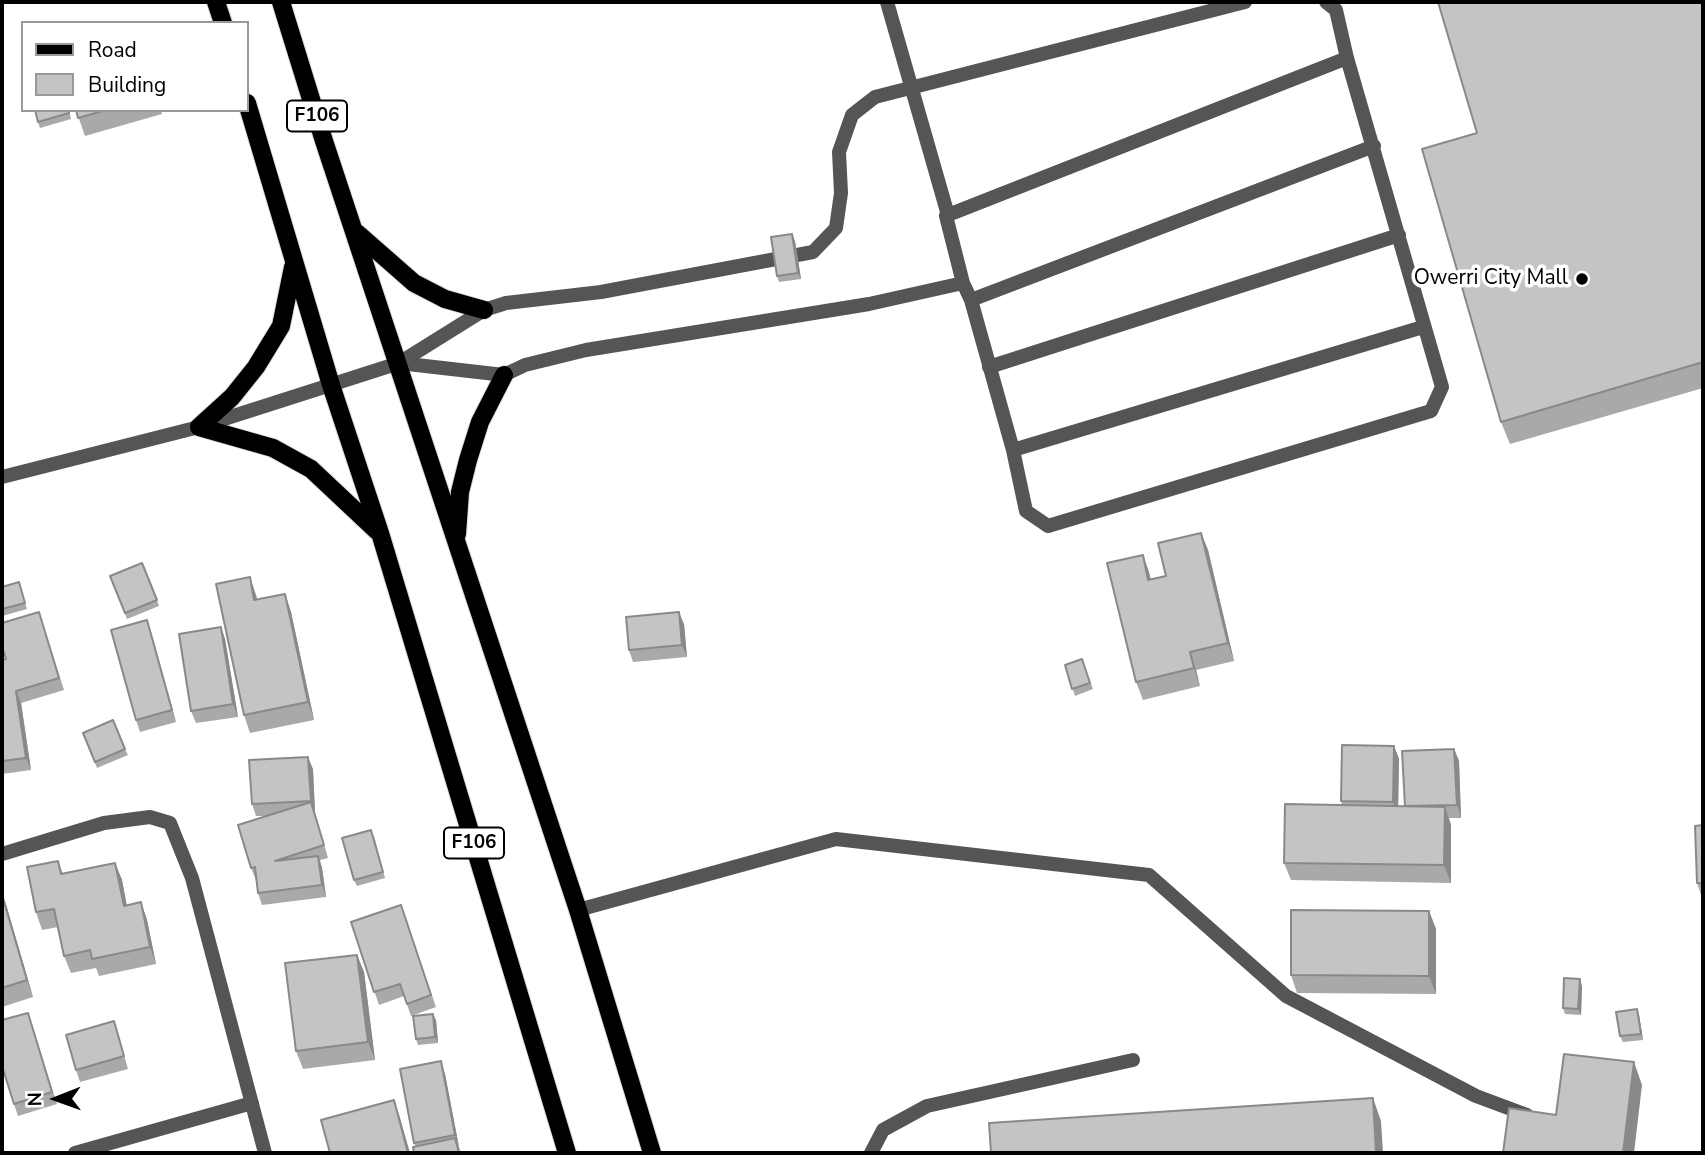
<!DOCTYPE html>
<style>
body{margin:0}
#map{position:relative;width:1705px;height:1155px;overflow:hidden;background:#fff;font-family:"Nunito Sans",sans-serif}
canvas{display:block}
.frame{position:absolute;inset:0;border:4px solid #000;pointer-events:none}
.legend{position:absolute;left:21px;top:21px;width:228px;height:91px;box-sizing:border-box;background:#fff;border:2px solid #999;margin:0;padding:9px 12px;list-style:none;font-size:21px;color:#000}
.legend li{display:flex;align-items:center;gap:14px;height:35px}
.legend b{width:35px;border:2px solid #999}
.north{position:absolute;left:21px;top:1064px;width:70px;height:70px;-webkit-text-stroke:5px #fff;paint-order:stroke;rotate:269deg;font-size:19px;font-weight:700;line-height:28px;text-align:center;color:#000}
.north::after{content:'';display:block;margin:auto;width:24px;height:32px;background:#000;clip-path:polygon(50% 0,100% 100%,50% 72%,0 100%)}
</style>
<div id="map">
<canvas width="1705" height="1155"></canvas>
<div class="frame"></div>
<ul class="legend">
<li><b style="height:9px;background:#000"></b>Road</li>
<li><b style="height:19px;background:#c4c4c4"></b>Building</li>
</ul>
<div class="north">N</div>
</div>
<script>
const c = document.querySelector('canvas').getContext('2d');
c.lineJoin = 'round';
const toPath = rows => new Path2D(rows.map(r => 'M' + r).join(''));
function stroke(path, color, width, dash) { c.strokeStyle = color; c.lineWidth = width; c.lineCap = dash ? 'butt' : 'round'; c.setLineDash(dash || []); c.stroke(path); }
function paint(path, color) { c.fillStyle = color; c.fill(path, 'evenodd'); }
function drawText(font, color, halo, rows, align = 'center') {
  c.font = font + ' "Nunito Sans",sans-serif'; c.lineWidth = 7; c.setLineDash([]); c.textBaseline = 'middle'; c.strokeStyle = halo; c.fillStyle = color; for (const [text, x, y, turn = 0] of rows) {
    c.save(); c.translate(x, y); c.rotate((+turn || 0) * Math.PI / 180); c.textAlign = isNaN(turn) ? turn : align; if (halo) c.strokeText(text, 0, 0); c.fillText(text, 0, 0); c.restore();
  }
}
const service = toPath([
 [887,2,948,215,946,216,963,283,971,300,1013,450,1026,511,1048,526,1431,411,1442,387,1347,58,1336,10,1326,2],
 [948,215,1347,58],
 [971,300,1374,146],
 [399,363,484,310,506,303,601,292,813,252,836,228,841,193,839,152,852,115,875,97,1245,2],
 [399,363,504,375,525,365,586,350,869,304,963,283],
 [989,367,1399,235],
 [1013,450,1423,327],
 [578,910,836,839,1149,875,1286,996,1476,1096,1527,1115],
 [871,1153,883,1130,927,1106,1133,1060]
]);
const minor = toPath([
 [2,477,199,427,399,363],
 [2,854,104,823,150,817,170,823,192,878,265,1153],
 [75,1153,252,1103]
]);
const primary = toPath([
 [216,2,223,23],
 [281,2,324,141,578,910,652,1153],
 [247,103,331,385,380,533,567,1153],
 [357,233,414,283,445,299,484,310],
 [199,427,273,448,311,469,377,531],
 [199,427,232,397,256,367,281,326,293,267],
 [457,534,460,492,468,460,480,422,504,375]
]);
const wall = toPath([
 [1703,2,1703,388,1510,444,1501,422,1477,133],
 [69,110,71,119,40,128,38,122],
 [76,110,161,110,162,114,85,136],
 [795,241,801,279,779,282,777,276],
 [1201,533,1208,550,1234,661,1196,670,1200,686,1143,700,1136,682,1143,555,1151,580,1166,576],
 [110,576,157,600,159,606,127,619],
 [19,582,27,609,2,616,2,587],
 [285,594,291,612,314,720,250,733,244,715,256,595,257,600],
 [39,612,64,690,21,703,31,770,2,774,2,660,6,659],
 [147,620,151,632,176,722,140,732,136,720],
 [684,624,687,657,633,662,629,650],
 [221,627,225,639,238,717,196,723,191,711],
 [1082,659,1093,689,1075,696,1065,665],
 [83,733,125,749,128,755,97,768],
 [1394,746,1399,759,1398,806,1405,806,1454,749,1459,761,1461,818,1449,818,1451,825,1451,883,1291,880,1284,863,1342,805,1341,801],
 [313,769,315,813,328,858,320,860,322,868,326,897,262,905,258,893,256,880,251,868,268,816,256,816,252,804],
 [1703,825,1703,901,1697,883],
 [374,836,385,878,357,886,354,880],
 [58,861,63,874,115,863,122,880,127,906,141,902,147,920,156,964,99,976,96,968,71,973,64,956,58,927,42,930,36,912],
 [2,893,33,997,2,1007],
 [401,905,436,1007,411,1016,404,996,379,1005,351,922],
 [1429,911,1436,929,1436,994,1297,993,1291,975],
 [357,955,364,972,375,1060,303,1069,296,1051],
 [1582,986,1581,1015,1565,1014,1563,1008],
 [1637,1009,1639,1015,1643,1040,1623,1042,1620,1036],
 [436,1020,438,1043,418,1045,416,1039],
 [32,1025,57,1104,18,1116,14,1104],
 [118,1034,128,1069,80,1082,76,1070],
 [445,1074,459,1147,461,1153,416,1147,414,1143]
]);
const shadedWall = toPath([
 [792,234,795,241,801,279,798,273],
 [1201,533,1208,550,1234,661,1228,643],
 [1143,555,1149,572,1155,598,1148,580],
 [250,577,256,595,261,618,254,600],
 [285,594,291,612,314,720,308,702],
 [679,612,684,624,687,657,682,645],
 [147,620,151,632,176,722,172,710],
 [221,627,225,639,238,717,233,704],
 [1190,652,1196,670,1200,686,1194,668],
 [16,691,21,703,31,770,26,758],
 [1394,746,1399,759,1398,814,1393,802],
 [1454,749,1459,761,1461,818,1457,805],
 [308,757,313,769,315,813,311,801],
 [1445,807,1451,825,1451,883,1444,865],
 [318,856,322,868,326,897,322,885],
 [115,863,122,880,130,924,124,906],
 [2,893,6,904,33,997,27,980],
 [141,902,147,920,156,964,150,947],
 [1429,911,1436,929,1436,994,1429,976],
 [357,955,364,972,375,1060,368,1042],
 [1580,979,1582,986,1581,1015,1578,1009],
 [1637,1009,1639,1015,1643,1040,1641,1034],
 [433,1014,436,1020,438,1043,435,1037],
 [441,1061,445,1074,459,1147,455,1135],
 [1634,1062,1642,1085,1634,1153,1623,1153],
 [1373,1098,1381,1121,1383,1153,1376,1153],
 [394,1100,400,1118,410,1153,408,1153]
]);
const building = toPath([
 [1438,2,1703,2,1703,362,1501,422,1422,149,1477,133,1438,2],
 [35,110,68,110,69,113,38,122,35,110],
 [76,110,106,110,78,118,76,110],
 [792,234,798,273,777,276,771,237,792,234],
 [1201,533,1228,643,1190,652,1194,668,1136,682,1107,563,1143,555,1148,580,1166,576,1158,543,1201,533],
 [142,563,157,600,125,613,110,576,142,563],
 [250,577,254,600,285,594,308,702,244,715,216,584,250,577],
 [19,582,25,603,2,609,2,587,19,582],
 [39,612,59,678,16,691,26,758,2,761,2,660,6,659,2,646,2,623,39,612],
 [679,612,682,645,629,650,626,617,679,612],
 [147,620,172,710,136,720,111,630,147,620],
 [221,627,233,704,191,711,179,634,221,627],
 [1082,659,1090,683,1072,689,1065,665,1082,659],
 [113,720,125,749,95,762,83,733,113,720],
 [1342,745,1394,746,1393,802,1341,801,1342,745],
 [1454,749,1457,805,1405,806,1402,751,1454,749],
 [308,757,311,801,252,804,249,760,308,757],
 [311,802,324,845,275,861,318,856,322,885,258,893,255,867,251,868,238,825,311,802],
 [1285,804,1445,807,1444,865,1284,863,1285,804],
 [1703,825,1703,883,1697,883,1695,826,1703,825],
 [371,830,383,872,354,880,342,838,371,830],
 [58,861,61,874,115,863,124,906,141,902,150,947,92,959,90,950,64,956,54,909,36,912,27,867,58,861],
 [2,895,27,980,2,988,2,895],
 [401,905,431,995,407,1004,400,984,374,992,351,922,401,905],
 [1291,910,1429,911,1429,976,1291,975,1291,910],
 [357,955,368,1042,296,1051,285,963,357,955],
 [1564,978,1580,979,1578,1009,1563,1008,1564,978],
 [1637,1009,1641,1034,1620,1036,1616,1012,1637,1009],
 [28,1013,52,1092,14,1104,2,1066,2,1020,28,1013],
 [433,1014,435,1037,416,1039,413,1016,433,1014],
 [114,1021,124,1056,76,1070,66,1035,114,1021],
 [1564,1054,1634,1062,1623,1153,1503,1153,1509,1108,1556,1115,1564,1054],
 [441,1061,455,1135,414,1143,400,1069,441,1061],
 [1373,1098,1376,1153,991,1153,989,1123,1373,1098],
 [394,1100,408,1153,330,1153,321,1120,394,1100],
 [455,1138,459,1153,414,1153,413,1147,455,1138]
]);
const markers = [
 [1582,279,7,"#000"]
];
const shields = [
 [317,116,60],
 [474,843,60]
];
const shieldNames = [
 ["F106",317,116],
 ["F106",474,843]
];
const poiNames = [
 ["Owerri City Mall",1568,279]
];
stroke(primary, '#dbdbdb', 20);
stroke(service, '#555', 14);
stroke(minor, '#555', 14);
stroke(primary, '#000', 18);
paint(wall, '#a9a9a9');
paint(shadedWall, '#898989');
paint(building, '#c4c4c4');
stroke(building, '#898989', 2);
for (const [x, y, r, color] of markers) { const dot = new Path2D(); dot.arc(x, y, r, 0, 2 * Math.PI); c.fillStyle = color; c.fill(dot); stroke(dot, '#fff', 2.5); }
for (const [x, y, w] of shields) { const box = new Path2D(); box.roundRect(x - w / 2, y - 15.5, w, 31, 5); c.fillStyle = '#fff'; c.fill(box); stroke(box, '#000', 2); }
drawText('bold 19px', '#000', null, shieldNames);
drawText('21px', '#000', '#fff', poiNames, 'right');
</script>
